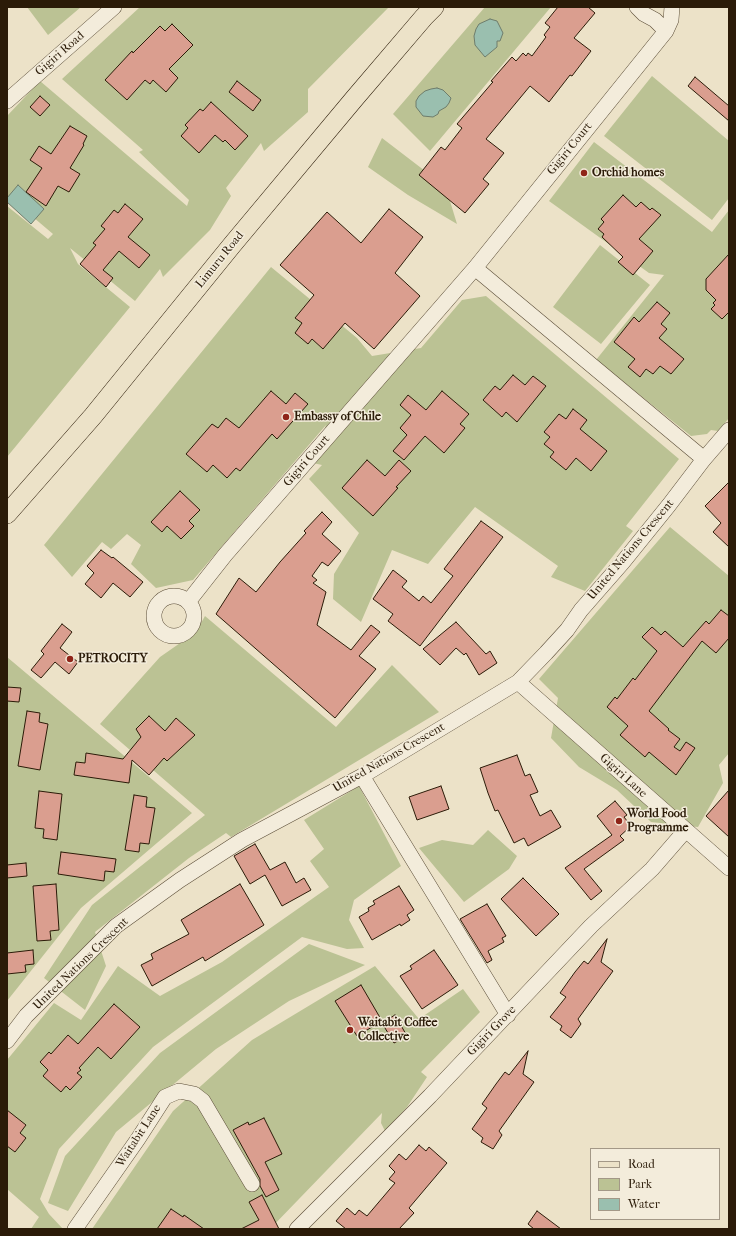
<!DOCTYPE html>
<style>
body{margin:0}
#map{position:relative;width:736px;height:1236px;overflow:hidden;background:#ece2c8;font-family:"IM FELL French Canon",serif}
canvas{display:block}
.frame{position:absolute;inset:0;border:8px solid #2b1b08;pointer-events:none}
.legend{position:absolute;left:590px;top:1148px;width:130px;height:72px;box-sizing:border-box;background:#f3ecdb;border:1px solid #a39887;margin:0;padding:5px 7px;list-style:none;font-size:12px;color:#2b1b08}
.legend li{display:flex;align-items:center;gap:8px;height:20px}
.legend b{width:20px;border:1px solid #a39887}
</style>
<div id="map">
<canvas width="736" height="1236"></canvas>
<div class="frame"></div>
<ul class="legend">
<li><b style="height:5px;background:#ece2c8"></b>Road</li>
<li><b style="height:11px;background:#bbc294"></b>Park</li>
<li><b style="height:11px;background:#9abfaf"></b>Water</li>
</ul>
</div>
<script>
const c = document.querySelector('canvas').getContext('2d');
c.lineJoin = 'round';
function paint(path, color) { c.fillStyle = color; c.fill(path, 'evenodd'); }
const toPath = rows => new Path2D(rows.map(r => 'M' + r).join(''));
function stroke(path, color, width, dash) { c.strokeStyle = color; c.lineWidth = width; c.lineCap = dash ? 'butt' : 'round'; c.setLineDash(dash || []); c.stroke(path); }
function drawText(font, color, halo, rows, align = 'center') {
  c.font = font + ' "IM FELL French Canon",serif'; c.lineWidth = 3; c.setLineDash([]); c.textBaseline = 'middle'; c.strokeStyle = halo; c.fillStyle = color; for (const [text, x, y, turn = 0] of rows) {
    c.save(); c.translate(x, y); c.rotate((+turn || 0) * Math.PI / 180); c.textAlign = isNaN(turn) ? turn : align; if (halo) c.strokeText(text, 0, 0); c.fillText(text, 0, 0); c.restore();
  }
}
const green = toPath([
 [27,7,81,7,48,35],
 [140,7,389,7,308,89,308,112,264,151,261,143,226,188,231,196,210,230,163,277,160,269,135,301,70,248,78,264,130,307,7,457,7,206,48,239,53,234,7,195,7,116,40,81,187,206,189,200,139,152,143,150,62,79],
 [485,7,551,7,430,151,393,114],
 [652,76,729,141,729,198,712,220,604,136],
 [382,138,429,174,450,201,457,224,408,195,368,167],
 [594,142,712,232,729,210,729,418,718,431,711,430,707,434,691,436,596,360,664,275,649,273,549,201],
 [600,245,650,285,601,344,553,307],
 [271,267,357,338,372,356,421,348,462,300,486,296,679,459,626,526,633,531,585,591,551,577,558,566,475,507,428,564,392,550,361,622,333,599,334,574,359,533,309,479,322,465,313,463,326,425,193,580,156,588,131,564,141,545,127,534,111,549,102,542,72,577,44,545],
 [670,527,729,576,729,753,719,765,723,783,698,827,651,822,617,790,579,767,551,738,558,698,539,679],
 [205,616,336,727,392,665,439,712,231,837,226,833,189,858,95,932,106,966,85,1010,44,978,92,905,205,815,100,724,160,657,196,632],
 [7,657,192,813,81,908,7,1001],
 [359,786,401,866,354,900,349,920,364,948,347,949,302,937,153,1047,59,1149,40,1199,49,1214,63,1229,31,1229,39,1217,7,1189,7,1060,54,1003,81,1020,118,966,160,996,222,962,329,887,310,861,324,849,304,820],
 [488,830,517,856,509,869,464,902,419,848,442,840,473,845],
 [309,944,365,965,289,1001,216,1049,116,1132,68,1211,48,1203,65,1156,160,1053],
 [375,966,419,1019,463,989,480,1012,421,1072,427,1077,407,1107,385,1131,381,1123,382,1113,270,1229,92,1229,173,1111,252,1040]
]);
const water = toPath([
 [490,19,497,21,503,33,500,41,497,41,497,47,485,57,475,45,474,36,476,29,479,24,490,19],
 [437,88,443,90,451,98,449,103,446,107,439,111,438,114,433,117,423,116,416,107,416,101,419,96,425,91,431,89,437,88],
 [18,185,44,209,31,224,7,202,7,198,18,185]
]);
const building = toPath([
 [558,7,588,7,595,13,574,38,591,51,572,76,570,75,549,102,530,86,486,139,504,153,483,179,489,184,465,213,419,175,441,147,445,150,462,128,457,124,492,83,493,82,491,81,512,57,516,61,523,53,526,56,528,53,532,56,546,37,544,35,550,27,545,23,558,7],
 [172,24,193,45,169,69,178,78,166,92,153,80,150,84,145,80,127,100,105,80,132,51,133,53,160,26,165,31,172,24],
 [695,77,729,106,729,121,688,86,695,77],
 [237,81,261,100,253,111,229,92,237,81],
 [40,96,50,105,40,116,30,107,40,96],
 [211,102,248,136,235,150,225,140,223,142,215,135,199,153,181,136,188,128,185,125,200,109,203,111,211,102],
 [70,126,87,136,83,144,84,145,70,168,80,174,69,192,58,186,46,206,26,192,42,168,30,160,39,146,51,154,70,126],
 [623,195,636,207,641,202,650,210,652,208,661,215,639,239,653,251,633,275,618,262,623,257,602,237,604,234,598,229,604,222,601,219,623,195],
 [125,204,143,219,128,237,150,255,139,268,119,251,103,270,113,278,106,287,80,264,96,245,93,243,105,229,101,226,114,210,118,213,125,204],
 [389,209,423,237,395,273,420,296,374,349,345,323,323,349,312,339,308,344,295,333,302,323,295,318,314,295,280,265,327,212,361,243,389,209],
 [729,254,729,312,722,319,711,309,715,305,713,303,716,300,706,290,706,279,729,254],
 [657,302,670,313,661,324,667,329,659,338,684,359,671,374,660,366,653,374,646,369,640,377,628,367,635,359,614,342,634,317,639,322,657,302],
 [513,375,525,385,533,376,546,386,517,422,506,412,502,417,483,400,495,386,500,390,513,375],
 [271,391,286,404,295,393,308,404,277,439,272,434,240,471,236,468,227,478,213,465,207,472,186,454,212,424,218,428,226,418,239,428,271,391],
 [442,391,469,414,460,424,465,428,444,453,425,436,404,460,393,451,407,435,400,428,411,415,400,405,408,395,426,410,442,391],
 [573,409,587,420,580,429,607,451,591,471,576,458,566,470,550,457,554,452,544,444,550,437,544,432,559,414,566,419,573,409],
 [367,460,385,476,399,460,411,471,396,487,398,488,373,516,342,488,367,460],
 [729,482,729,547,713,532,721,523,705,506,729,482],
 [180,491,200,510,189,521,194,526,181,539,167,526,162,532,151,522,180,491],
 [322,512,332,522,322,534,341,551,328,566,322,562,312,576,317,580,313,583,326,592,317,625,351,650,371,625,380,632,359,656,376,669,335,718,216,614,239,578,256,592,280,562,306,533,304,531,322,512],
 [481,521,503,537,420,646,388,621,393,614,373,599,393,570,407,581,402,587,419,601,423,596,431,603,453,576,444,569,481,521],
 [101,550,112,558,113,557,143,582,130,597,113,583,101,598,85,584,94,573,87,566,101,550],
 [721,610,729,616,729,638,716,653,702,641,649,711,669,729,668,730,680,739,674,747,680,751,686,742,695,748,676,775,649,752,645,757,620,735,628,726,607,707,615,697,617,699,633,678,635,680,657,651,642,637,652,627,661,635,665,631,683,647,706,621,709,624,721,610],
 [456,622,486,654,490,651,497,663,479,675,466,653,464,655,456,648,440,665,423,649,456,622],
 [62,624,72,632,60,648,78,662,69,674,55,662,41,678,31,670,44,654,41,651,62,624],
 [7,687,21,688,19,702,7,701,7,687],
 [27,711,40,713,39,722,48,724,40,770,18,766,27,711],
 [149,716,165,731,176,718,195,735,167,761,164,758,149,775,132,760,129,783,74,775,76,762,85,763,86,753,123,759,141,737,136,729,149,716],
 [517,755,525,776,530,774,538,792,530,795,540,816,551,810,561,827,528,846,524,838,514,843,498,810,495,811,488,793,480,768,517,755],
 [441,786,449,809,417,820,409,797,441,786],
 [729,790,729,837,706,816,729,790],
 [39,791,62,794,57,840,43,838,44,829,35,828,39,791],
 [134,795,147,797,146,807,155,808,149,844,140,843,139,852,125,850,134,795],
 [615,801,627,815,624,817,631,826,620,836,624,840,584,869,602,891,591,900,565,868,612,835,597,816,615,801],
 [255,844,270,870,285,862,296,883,304,878,311,890,282,906,265,875,250,884,234,856,255,844],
 [61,852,116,859,114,872,105,871,104,881,58,874,61,852],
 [26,863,27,876,7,878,7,865,26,863],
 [523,878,559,914,536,936,501,899,523,878],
 [56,884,59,930,50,931,51,940,37,941,33,886,56,884],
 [240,884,264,925,205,961,203,957,152,986,141,965,153,959,151,954,189,934,181,920,240,884],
 [399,886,414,910,407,915,410,920,401,926,400,924,372,940,359,917,369,911,368,908,375,904,373,901,399,886],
 [487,904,506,936,502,938,504,942,488,951,492,960,487,963,460,919,487,904],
 [607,939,601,962,613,971,578,1019,581,1024,571,1038,560,1030,562,1026,550,1017,566,997,560,993,575,972,584,961,588,964,607,939],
 [33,950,34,964,25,965,26,972,7,974,7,953,33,950],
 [434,950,458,985,422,1009,400,976,412,969,410,966,434,950],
 [361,985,382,1021,357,1036,335,1001,361,985],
 [114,1004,140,1027,111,1059,98,1047,79,1068,81,1070,77,1073,82,1077,70,1090,66,1086,61,1092,43,1076,48,1070,40,1062,49,1052,51,1054,68,1035,78,1044,114,1004],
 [395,1015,407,1036,394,1043,382,1023,395,1015],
 [528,1051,523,1074,534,1082,499,1131,502,1135,493,1149,481,1142,483,1138,472,1129,487,1108,482,1104,496,1084,505,1072,509,1075,528,1051],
 [7,1110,26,1125,20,1133,26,1138,15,1152,7,1146,7,1110],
 [264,1118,282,1154,265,1162,279,1190,266,1197,260,1186,260,1179,233,1130,248,1122,249,1125,264,1118],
 [419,1145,426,1151,429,1147,447,1163,409,1208,414,1213,399,1229,346,1229,336,1221,347,1208,355,1215,359,1210,367,1216,395,1183,389,1179,395,1172,389,1166,399,1154,406,1160,419,1145],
 [262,1195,279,1229,241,1229,259,1220,249,1202,262,1195],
 [171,1209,183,1217,184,1215,204,1229,157,1229,171,1209],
 [537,1211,561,1229,534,1229,528,1224,537,1211]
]);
const minor = toPath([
 [637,7,644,14,655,20,666,31],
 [7,101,114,7],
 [475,268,704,459],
 '154 616a20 20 0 1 1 40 0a20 20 0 1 1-40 0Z',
 [188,602,225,555,475,268,666,31,671,20,672,7],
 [518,682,729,868],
 [362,776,508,1015],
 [7,1041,26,1016,116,926,180,880,242,840,362,776,518,682,546,653,567,630,581,610,623,562,669,505,704,459,729,430],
 [75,1229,138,1139,165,1097,179,1091,194,1094,203,1101,252,1184],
 [297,1229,430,1096,591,926,652,869,685,831]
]);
const major = toPath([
 [7,514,93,416,232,245,354,99,424,17,434,7]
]);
const markers = [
 [584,173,4,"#8f2418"],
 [286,417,4,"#8f2418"],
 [70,659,4,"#8f2418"],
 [619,821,4,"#8f2418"],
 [350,1030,4,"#8f2418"]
];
const streetNames = [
 ["Gigiri Road",60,54,-41],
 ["Gigiri Court",570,149,-51],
 ["Limuru Road",220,260,-51],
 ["Gigiri Court",307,461,-49],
 ["United Nations Crescent",631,550,-50],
 ["United Nations Crescent",389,758,-30],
 ["Gigiri Lane",623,776,42],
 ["United Nations Crescent",81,964,-44],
 ["Gigiri Grove",492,1031,-46],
 ["Waitabit Lane",139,1136,-57]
];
const poiNames = [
 ["Orchid homes",592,173],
 ["Embassy of Chile",294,417],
 ["PETROCITY",78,659],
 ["World Food",627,814],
 ["Programme",627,828],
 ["Waitabit Coffee",358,1023],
 ["Collective",358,1037]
];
paint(green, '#bbc294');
paint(water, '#9abfaf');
stroke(water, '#6e7d6c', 1);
paint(building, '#da9e8f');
stroke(building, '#2b1b08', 1);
stroke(minor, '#5b4d38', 16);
stroke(major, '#2b1b08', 20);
stroke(minor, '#f3ecdb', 15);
stroke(major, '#ece2c8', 19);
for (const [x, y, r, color] of markers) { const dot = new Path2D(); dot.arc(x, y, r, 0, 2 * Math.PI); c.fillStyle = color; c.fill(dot); stroke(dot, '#f3ecdb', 1.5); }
drawText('12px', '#2b1b08', '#f3ecdb', streetNames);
drawText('bold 12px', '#2b1b08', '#f3ecdb', poiNames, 'left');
</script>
